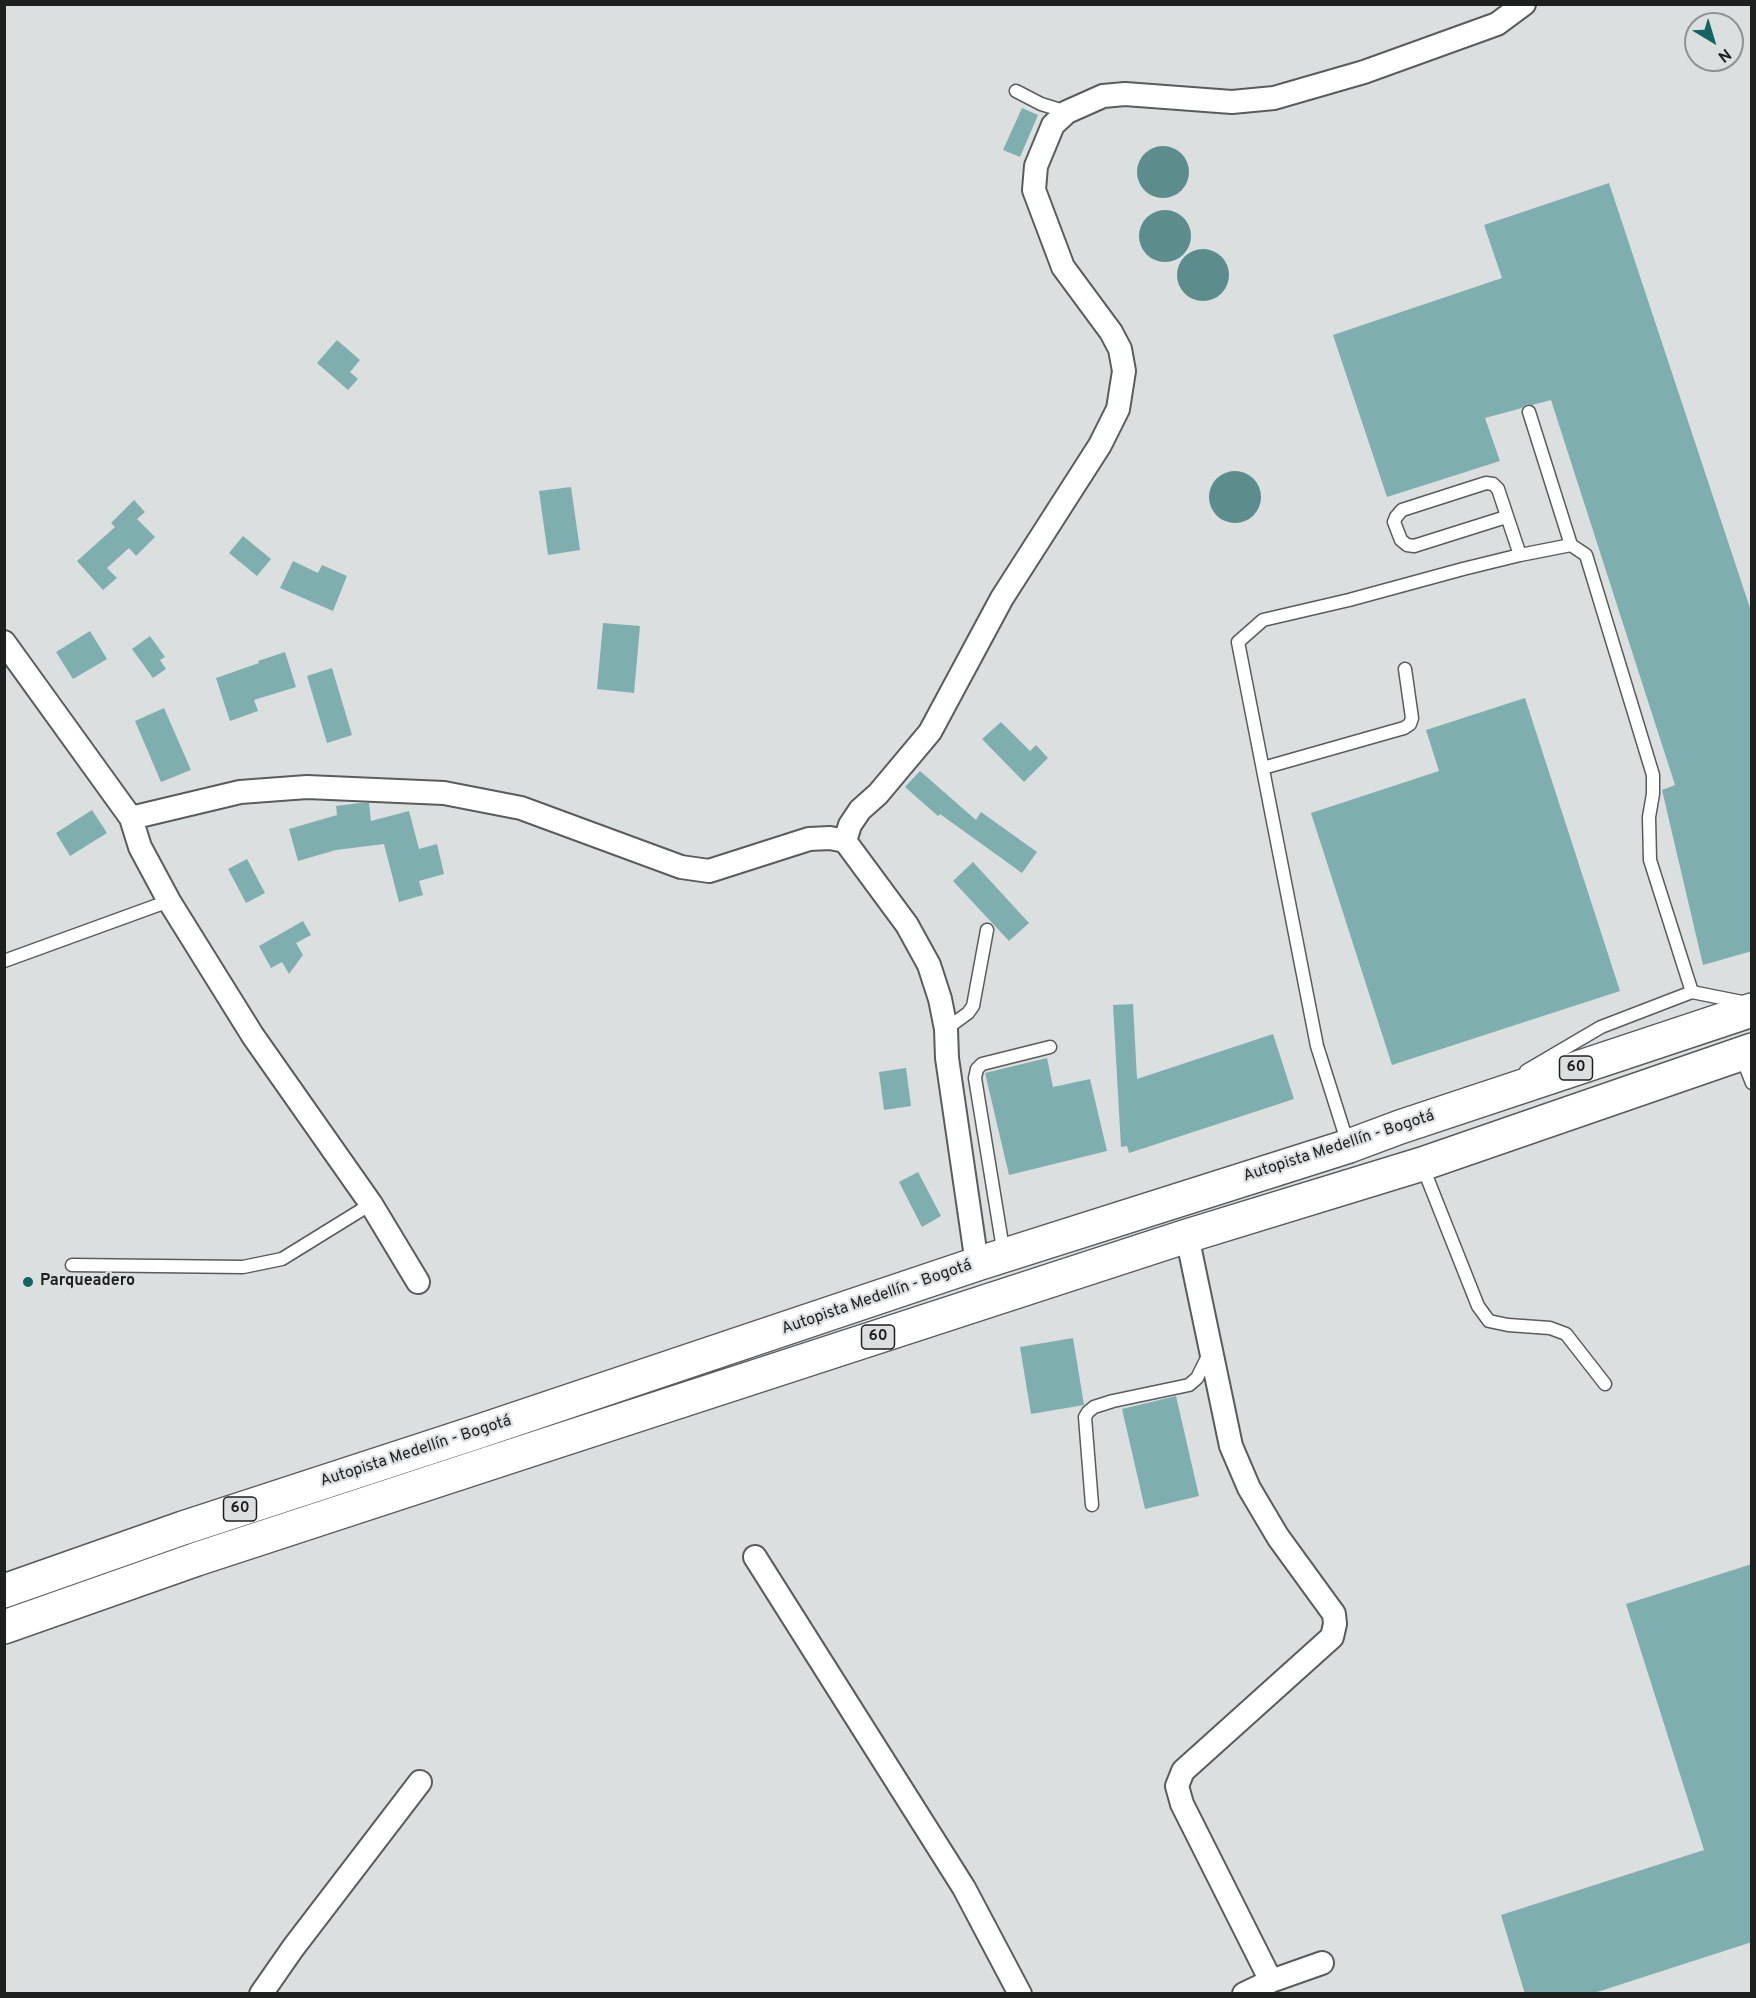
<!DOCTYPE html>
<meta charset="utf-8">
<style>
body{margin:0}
#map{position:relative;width:1756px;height:1998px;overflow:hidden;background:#dbdfdf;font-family:Overpass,sans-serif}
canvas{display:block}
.frame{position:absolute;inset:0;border:6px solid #1e1f1f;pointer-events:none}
.north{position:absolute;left:1684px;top:12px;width:60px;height:60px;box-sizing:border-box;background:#dbdfdf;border:2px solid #8f9292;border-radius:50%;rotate:142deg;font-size:16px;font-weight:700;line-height:24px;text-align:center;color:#1e1f1f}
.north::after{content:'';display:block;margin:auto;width:21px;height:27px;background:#146463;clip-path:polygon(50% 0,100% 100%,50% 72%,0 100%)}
</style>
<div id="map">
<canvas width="1756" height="1998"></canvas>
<div class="frame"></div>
<div class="north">N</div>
</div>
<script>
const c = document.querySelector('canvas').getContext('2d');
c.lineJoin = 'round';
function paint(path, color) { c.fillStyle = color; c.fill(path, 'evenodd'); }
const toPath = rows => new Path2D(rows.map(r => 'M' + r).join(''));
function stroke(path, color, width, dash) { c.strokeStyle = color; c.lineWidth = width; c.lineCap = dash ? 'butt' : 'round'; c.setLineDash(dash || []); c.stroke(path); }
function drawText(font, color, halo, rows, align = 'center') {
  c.font = font + ' Overpass,sans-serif'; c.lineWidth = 4.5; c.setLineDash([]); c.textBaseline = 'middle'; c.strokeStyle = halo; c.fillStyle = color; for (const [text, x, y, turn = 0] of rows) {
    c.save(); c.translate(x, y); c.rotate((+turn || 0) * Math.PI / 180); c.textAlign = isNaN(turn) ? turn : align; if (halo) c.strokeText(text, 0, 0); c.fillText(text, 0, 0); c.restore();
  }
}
const water = toPath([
 '1137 172a26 26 0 1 1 52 0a26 26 0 1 1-52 0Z',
 '1139 236a26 26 0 1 1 52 0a26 26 0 1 1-52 0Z',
 '1177 275a26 26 0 1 1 52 0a26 26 0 1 1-52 0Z',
 '1209 497a26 26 0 1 1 52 0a26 26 0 1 1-52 0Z'
]);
const building = toPath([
 [1022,108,1038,115,1020,157,1003,150],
 [1609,183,1752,614,1752,951,1703,965,1662,790,1675,785,1551,400,1532,405,1527,404,1522,408,1485,418,1500,461,1387,497,1333,335,1502,278,1484,225],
 [337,340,360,360,350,372,358,379,348,390,317,363],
 [571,487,580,550,548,555,539,491],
 [134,500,145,512,137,519,155,537,136,556,129,548,107,568,117,578,103,590,77,561,115,527,111,523],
 [243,536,271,559,257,576,229,553],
 [293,561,318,573,322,565,347,576,333,611,280,588],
 [603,623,640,626,634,693,597,689],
 [90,631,107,659,73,679,56,652],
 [150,636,165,657,160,660,166,669,153,678,132,649],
 [285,652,296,687,254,700,258,711,230,721,216,678,259,663,258,661],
 [332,668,352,735,327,743,307,676],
 [1525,698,1620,991,1392,1065,1311,813,1439,771,1426,730],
 [164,708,191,770,161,782,135,721],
 [1001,722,1030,751,1036,745,1048,758,1024,782,982,739],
 [920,771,976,820,981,812,1037,852,1022,873,940,814,938,816,905,787],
 [360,803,369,803,371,821,409,811,419,849,437,844,444,874,419,881,423,895,399,902,384,844,336,850,298,861,289,829,337,815,336,806],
 [92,810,107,833,70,856,56,833],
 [247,859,265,893,246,903,228,869],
 [973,862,1029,923,1009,941,953,881],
 [303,921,311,935,296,943,303,955,289,974,282,962,271,968,259,946],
 [1133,1004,1137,1079,1273,1034,1294,1099,1129,1153,1127,1146,1121,1147,1113,1005],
 [1047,1058,1053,1087,1090,1079,1107,1151,1009,1175,985,1073],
 [906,1068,911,1106,884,1110,879,1072],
 [918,1172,941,1216,922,1227,899,1182],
 [1073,1338,1084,1405,1031,1414,1020,1347],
 [1176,1396,1199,1496,1145,1509,1122,1409],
 [1752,1564,1752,1942,1591,1994,1525,1994,1501,1915,1704,1850,1626,1604]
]);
const service = toPath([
 [1016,91,1041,104,1067,112],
 [1529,412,1571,545],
 [1506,517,1414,546,1407,545,1401,540,1394,522,1396,517,1402,510,1486,483,1493,484,1498,489,1520,555],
 [1263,768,1404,728,1410,724,1412,718,1405,669],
 [4,961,169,901],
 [946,1029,968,1013,973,1006,987,930],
 [1741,1055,1752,1083],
 [1526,1071,1601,1027,1692,992,1747,1003],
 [1348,1144,1317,1046,1238,642,1263,620,1349,600,1463,569,1520,555,1571,545,1586,555,1653,775,1653,794,1649,817,1650,860,1692,992],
 [1422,1165,1478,1306,1489,1321,1508,1325,1550,1328,1566,1334,1605,1384],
 [1004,1255,975,1078,977,1069,982,1064,1050,1047],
 [72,1265,243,1267,282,1259,371,1204],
 [1092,1505,1085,1417,1088,1412,1094,1407,1113,1401,1189,1385,1197,1378,1209,1354]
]);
const minor = toPath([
 [4,642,131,818,240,792,307,787,444,793,521,808,681,867,709,871,809,839,830,838,845,841,907,925,929,965,940,999,946,1029,947,1058,977,1264],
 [131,818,140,847,169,901,253,1036,371,1204,418,1282],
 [845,841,850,825,860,810,878,794,930,732,1002,598,1100,445,1118,409,1124,371,1120,349,1111,332,1063,267,1034,190,1036,166,1053,125,1067,112,1103,96,1125,94,1232,102,1274,98,1364,72,1497,24,1524,4],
 [1187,1236,1231,1446,1249,1488,1278,1537,1334,1614,1335,1624,1332,1637,1183,1771,1177,1786,1182,1804,1271,1981],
 [755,1557,964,1888,1020,1994],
 [261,1994,293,1948,420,1782],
 [1244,1994,1271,1981,1322,1963]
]);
const trunk = toPath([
 [4,1591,183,1528,477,1432,977,1264,1349,1146,1400,1127,1752,1010],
 [4,1627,197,1559,533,1449,1187,1236,1422,1164,1752,1050]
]);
const markers = [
 [28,1282,6,"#146463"]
];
const shields = [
 [1576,1068,33],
 [878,1337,33],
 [240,1509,33]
];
const shieldNames = [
 ["60",1576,1068],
 ["60",878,1337],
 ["60",240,1509]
];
const streetNames = [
 ["Autopista Medellín - Bogotá",1339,1147,-18],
 ["Autopista Medellín - Bogotá",877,1298,-19],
 ["Autopista Medellín - Bogotá",416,1452,-18]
];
const poiNames = [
 ["Parqueadero",40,1282]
];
paint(water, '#5c8c8b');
paint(building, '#7eafae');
stroke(service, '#595c5c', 15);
stroke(minor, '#595c5c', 26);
stroke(trunk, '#595c5c', 36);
stroke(service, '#fff', 12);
stroke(minor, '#fff', 22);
stroke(trunk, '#fff', 33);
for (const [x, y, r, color] of markers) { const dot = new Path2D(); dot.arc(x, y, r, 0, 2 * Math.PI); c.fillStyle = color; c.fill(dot); stroke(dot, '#dbdfdf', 2); }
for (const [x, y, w] of shields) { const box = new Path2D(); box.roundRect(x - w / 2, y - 12, w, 24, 4.5); c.fillStyle = '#dbdfdf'; c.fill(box); stroke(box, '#1e1f1f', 1.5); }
drawText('bold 15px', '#1e1f1f', null, shieldNames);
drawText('16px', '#1e1f1f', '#dbdfdf', streetNames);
drawText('bold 16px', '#1e1f1f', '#dbdfdf', poiNames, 'left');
</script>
